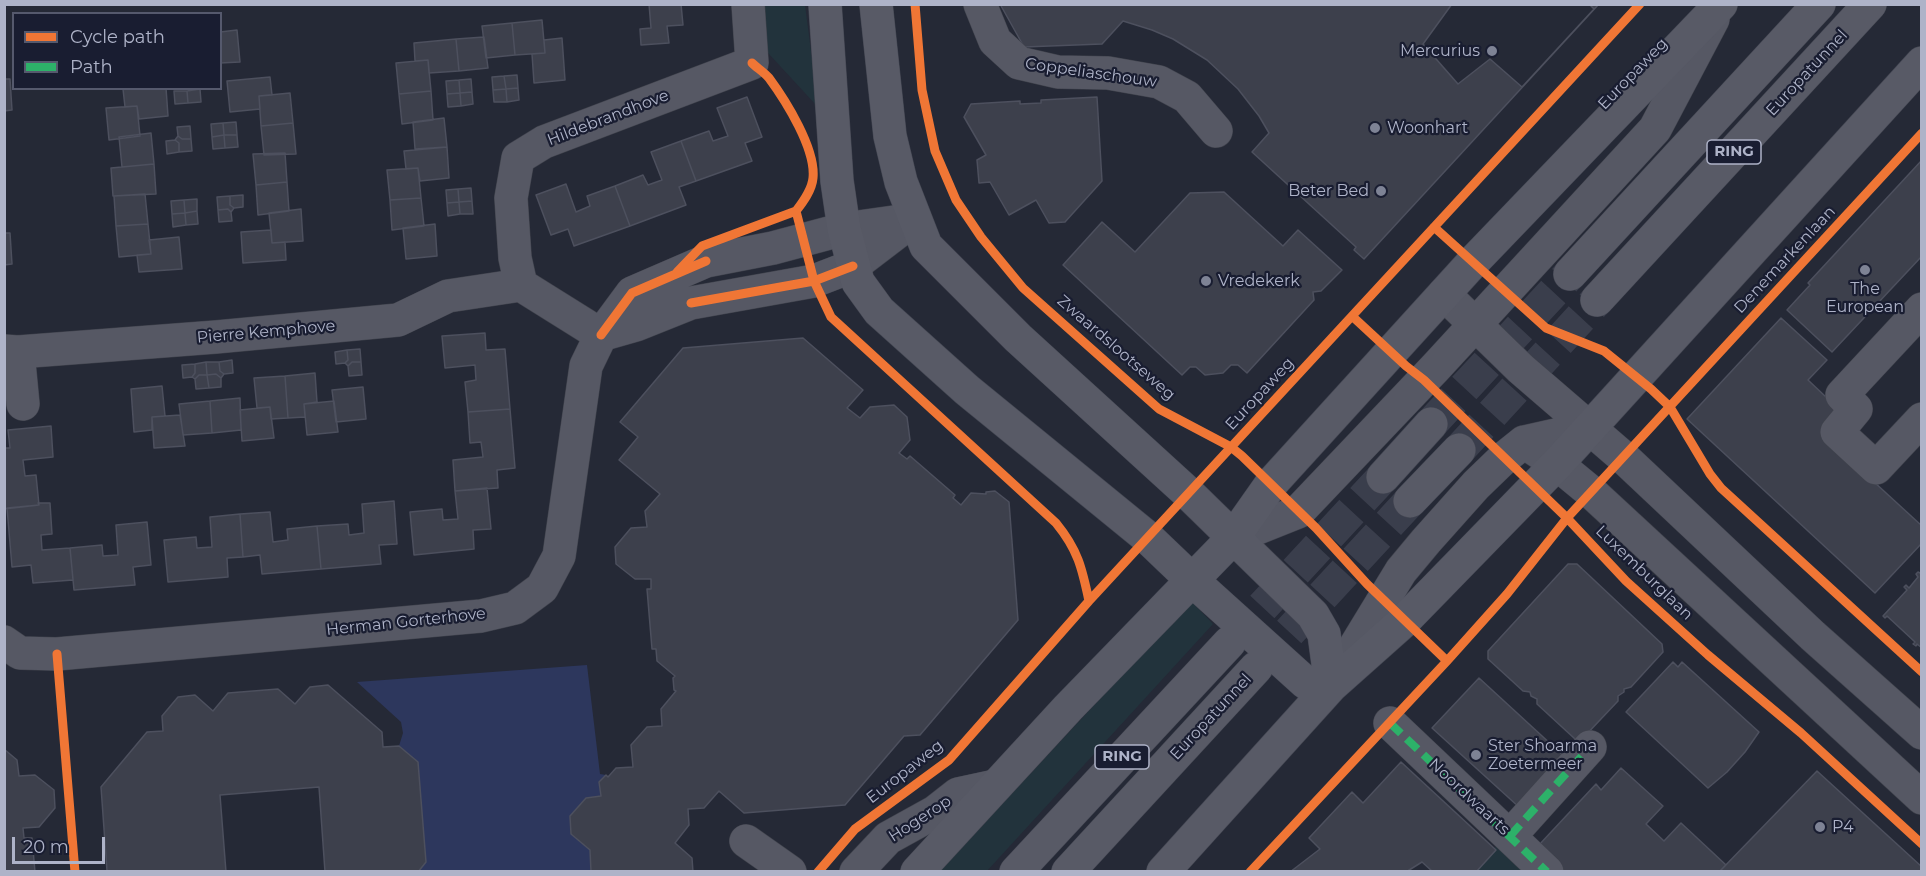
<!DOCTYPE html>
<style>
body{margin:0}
#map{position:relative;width:1926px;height:876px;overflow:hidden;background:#252936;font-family:Montserrat,sans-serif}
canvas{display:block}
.frame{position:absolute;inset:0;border:6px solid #aeb3c8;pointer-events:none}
.legend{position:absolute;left:12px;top:12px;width:210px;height:78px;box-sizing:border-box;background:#191d31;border:2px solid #55596d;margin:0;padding:8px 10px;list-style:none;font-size:18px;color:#aeb3c8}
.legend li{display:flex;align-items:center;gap:12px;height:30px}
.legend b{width:30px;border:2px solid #55596d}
.scale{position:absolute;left:12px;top:837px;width:93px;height:27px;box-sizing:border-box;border:3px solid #aeb3c8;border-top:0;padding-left:8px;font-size:18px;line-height:21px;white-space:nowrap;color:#aeb3c8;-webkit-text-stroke:4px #191d31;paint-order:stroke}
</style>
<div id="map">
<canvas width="1926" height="876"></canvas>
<div class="frame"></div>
<ul class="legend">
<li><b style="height:8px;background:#f07635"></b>Cycle path</li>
<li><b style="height:8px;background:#2db169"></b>Path</li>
</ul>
<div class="scale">20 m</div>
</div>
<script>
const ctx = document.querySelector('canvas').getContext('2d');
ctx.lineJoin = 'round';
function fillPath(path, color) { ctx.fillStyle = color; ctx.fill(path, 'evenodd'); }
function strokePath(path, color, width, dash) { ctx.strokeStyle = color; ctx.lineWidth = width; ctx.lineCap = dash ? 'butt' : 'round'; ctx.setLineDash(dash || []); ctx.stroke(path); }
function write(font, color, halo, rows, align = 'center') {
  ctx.font = font + ' Montserrat,sans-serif'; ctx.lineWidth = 4.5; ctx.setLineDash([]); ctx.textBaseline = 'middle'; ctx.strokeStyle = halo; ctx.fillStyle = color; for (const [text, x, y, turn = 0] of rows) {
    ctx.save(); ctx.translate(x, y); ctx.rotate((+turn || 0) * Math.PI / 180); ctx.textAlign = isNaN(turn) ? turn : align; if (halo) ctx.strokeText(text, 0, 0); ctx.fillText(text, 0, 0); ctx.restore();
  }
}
fillPath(new Path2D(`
 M753,5h52l12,92 -1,8 -59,-64z
 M1191,601l22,23 -226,247 -48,1z
 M1510,836l40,36h-87z`), '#22333c');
fillPath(new Path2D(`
 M587,665l13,109 6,1 -7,7 2,14 -15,2 -16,19 1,17 19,16 1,21h-173v-109l-19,-16 4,-13 -2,-11 -44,-40z`), '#2d375d');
const building = new Path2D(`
 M649,4h32l2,21 -16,1 2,17 -28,2 -1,-16 11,-1z
 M1000,4h599l-235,255 -10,-9 2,-3 -104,-95 17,-19 -10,-17 -21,-27 -31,-29 -34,-21 -21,-9 -29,-9 -21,23 -78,3z
 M1452,4h137l5,5 -72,78 -32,-28 -32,25 -35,-40z
 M542,20l3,33 -30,2 -3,-32z
 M512,23l3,32 -29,3 -4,-32z
 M237,30l3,32 -20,1v-31z
 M484,37l4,31 -29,3 -3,-32z
 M562,38l3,42 -31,3 -2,-29 13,-1 -1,-13z
 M456,39l3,32 -30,2 -1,-13 -13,1 -1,-18z
 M428,60l3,31 -32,3 -3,-31z
 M517,75l1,13 -12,1 -2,-13z
 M504,76l2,13 -13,1 -1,-13z
 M270,77l2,18 -13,1 1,13 -30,3 -3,-31z
 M4,79h6l2,31 -8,1z
 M471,79l1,13 -12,1 -1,-13z
 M459,80l1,13 -13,1 -1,-13z
 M166,88l2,28 -29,3 -2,-13 -12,1 -2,-18z
 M518,88l1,12 -12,2 -1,-13z
 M200,89l1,13 -13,1 -1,-12z
 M506,89l1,13h-13l-1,-12z
 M174,91h13l1,12 -13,1z
 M431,91l2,29 -31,4 -3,-30z
 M472,92l1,12 -12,2 -1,-13z
 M290,93l3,30 -32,3 -2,-30z
 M460,93l1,13 -13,1 -1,-13z
 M747,97l15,40 -17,6 7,18 -56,20 -15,-40 28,-10 4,10 15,-5 -11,-28z
 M1097,97l5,84 -37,41 -16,1 -13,-23 -27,15 -19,-33 -11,1 -2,-23 9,-5 -22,-38 7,-13 49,-3v3l21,-1v-3z
 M137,106l3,30 -31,4 -3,-32z
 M444,118l3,29 -32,2 -2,-27z
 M236,122l1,13h-13l-1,-12z
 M223,123l1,12 -12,2 -1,-13z
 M293,123l3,31 -32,1 -3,-29z
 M190,126l1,13h-9l-4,-3 -1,-9z
 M151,133l3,31 -32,3 -3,-30z
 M224,135h13l1,12 -13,1z
 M224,135l1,13 -12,1 -1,-12z
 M178,136l4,3h9l1,12 -13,1v-9l-4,-3z
 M175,140l4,3v9l-12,2 -1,-13z
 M681,141l15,40 -17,6 7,18 -56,21 -15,-40 28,-11 5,10 14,-5 -11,-28z
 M447,147l2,31 -29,3 -2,-13 -12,1 -2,-18z
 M285,153l2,29 -31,3 -3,-31z
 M1922,160v96l-90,96 -45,-42 23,-25 -2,-2z
 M154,164l2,30 -43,2 -2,-28z
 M418,168l3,30 -31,2 -3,-30z
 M287,182l2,29 -31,4 -2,-30z
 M566,184l10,28 14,-6 -3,-10 28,-10 15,40 -56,20 -6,-17 -17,6 -15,-40z
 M471,188l1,13 -13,1 -1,-13z
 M458,189l1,13 -12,1 -1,-13z
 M1224,192l59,54 15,-16 44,40 -21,21 -8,1 1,8 -67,73 -9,-8h-7l-8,8 -18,2 -9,-8h-6l-8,8 -119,-110 39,-43 33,30 55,-59z
 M145,194l3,30 -32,2 -2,-30z
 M243,195v12l-9,1 -4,-3v-9z
 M230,196v9l4,3 -3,4 -3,-3 -10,1 -1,-13z
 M421,198l3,28 -32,4 -2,-30z
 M197,199v12l-12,2 -1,-13z
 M184,200l1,13 -13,1 -1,-13z
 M472,201l1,13h-13l-1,-12z
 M459,202l1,12 -12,2 -1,-13z
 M228,209l3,3 1,9 -13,1 -1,-12z
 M301,209l2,32 -31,2 -3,-30z
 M197,211l1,13 -12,1 -1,-12z
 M185,213l1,12 -13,2 -1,-13z
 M148,224l3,30 -32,3 -3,-31z
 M435,224l2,32 -31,3 -3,-31z
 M271,230l1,13 13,-1 1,18 -43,3 -2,-31z
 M4,233h6l2,31 -8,1z
 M179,237l3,32 -43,3 -2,-17 14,-1 -2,-14z
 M1781,318l46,42 -19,20 36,34 -20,22 98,90v17l-47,50 -188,-174z
 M485,333l1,17 19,-1 5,60 -42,3 -3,-30 11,-2 -1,-15 -30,3 -3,-32z
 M803,338l60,52 -16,18 13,10 10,-11 24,-2 13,12 3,23 -11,13 8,6 3,-3 45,39 -2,3 8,7 10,-12 15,1v-2l9,-1 14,11 9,118 -98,115 -16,1 -59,69 -101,8 -25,-22 -15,17 -16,1 1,16 -14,18 17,15 1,14h-102l-1,-22 -19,-16 -1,-18 16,-18 15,-2 -2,-14 7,-7 2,2 8,-9 17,-1 -2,-22 16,-18 15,-1 -1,-17 15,-18 -2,-1 -1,-12 2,-2 -18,-15 -1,-12h-4l-5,-60h4v-10h-16l-19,-15 -1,-17 16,-19 16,-1 -2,-16 15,-17 -41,-34 19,-23 -18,-15 63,-74z
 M360,349l1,13h-9l-4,4 -3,-3 3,-3 -1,-10z
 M347,350l1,10 -3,3 -9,1 -1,-12z
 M232,360l1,13 -9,1 -4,-3 -1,-9z
 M206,362l1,13h-8l-4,4 -3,-2 3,-4v-9z
 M206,362h13l1,9 4,3 -3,4 -5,-4 -9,1z
 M352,362h9l1,13 -13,1 -1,-10z
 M195,364v9l-3,4 -9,1 -1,-13z
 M315,373l2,29 -13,2 1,13 -17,1 -3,-42z
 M216,374l5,4v9l-12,1 -2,-13z
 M199,375h8l2,13 -13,1 -1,-10z
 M285,376l3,42 -17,1 -1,-12 -13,1 -3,-30z
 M162,386l3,30 -13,1v13l-18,2 -3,-43z
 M363,387l3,32 -30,3 -4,-32z
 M240,398l1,32 -29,3 -2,-32z
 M210,401l2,32 -29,2 -4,-31z
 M334,401l4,31 -31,3 -3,-31z
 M270,407l4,31 -32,3 -2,-31z
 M510,409l5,59 -18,2 1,18 -43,3 -2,-31 30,-3 -2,-15 -11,1 -2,-31z
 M180,415l5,31 -31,2 -2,-31z
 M51,426l2,31 -30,3 2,16 11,-1 3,30 -35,4v-61h6l-2,-18z
 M487,488l4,41 -18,1 1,19 -60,6 -4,-43 32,-3 1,11 15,-1 -3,-28z
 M394,501l3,43 -18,1 2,19 -60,5 -4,-43 31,-2 1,11 15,-2 -2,-29z
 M38,503h12l2,31 -11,1 1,15 28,-2 3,32 -40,3 -2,-18 -19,2 -5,-59 32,-3z
 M270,512l3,30 15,-2 -1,-11 30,-3 4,43 -59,5 -2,-19 -17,2 -3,-43z
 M240,514l3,43 -16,1 1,19 -60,5 -4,-42 32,-3 1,11 15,-1 -2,-30z
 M147,522l4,43 -18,2 2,18 -61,5 -4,-42 32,-3 1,11 15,-1 -2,-30z
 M1568,564h9l85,80 1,8 -32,35 -7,2v3l-6,4v5l-35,37 -8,1 -38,-35v-5l-6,-3 -1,-4 -7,-1 -35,-32v-8z
 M1918,572l4,2v74l-5,-4 -1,2 -3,-2 2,-2 -28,-26 -2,2 -2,-2 24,-26 -3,-3 2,-2 3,3 9,-11 -2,-3z
 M1673,662l5,5 4,-5 77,70 -14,20 -18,20 -19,16 -82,-76z
 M1479,678l87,80 -46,50 -88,-80z
 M328,685l54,47 1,15 16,-1 19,16 8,100 -8,10h-93l-6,-85 -99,8 6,77 -119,-1 -6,-84 46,-55 16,-1 -1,-15 16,-19 17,-2 18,16 15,-18 50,-4 17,15 15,-17z
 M4,749l13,11 2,16 16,-1 19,15 1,18 -16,19 -16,1 1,10h8l3,34h-31z
 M1401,762l95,88 -20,22h-43l-11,-10 -16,10h-116l30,-23 -11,-11 43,-46 11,11z
 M1621,768l42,38 -17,18 18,17 17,-18 45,42 -7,7h-156l-25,-26 58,-62 5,6z
 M1817,771l105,96v5h-203z`);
fillPath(building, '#3d404c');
strokePath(building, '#4d505e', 1.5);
strokePath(new Path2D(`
 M1431,424l139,-150
 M1459,450l138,-150
 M1229,643l154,-166
 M1256,668l154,-167`), '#3a3e4c', 33, [33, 16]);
const minor = new Path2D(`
 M980,4l15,37 24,22 39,9 50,1 51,9 28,15 29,34
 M1444,294l77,75 102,88 190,179 109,97
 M1922,309l-80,86 14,14 -19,23 39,36 46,-49
 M601,335l-80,-50 -6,-27 -4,-60 7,-40 26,-16 208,-79 -4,-59
 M601,335l35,-10 55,-22 123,-22 39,-15 59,-45
 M4,351l14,1 198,-15 182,-17 50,-24 73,-11
 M18,352l5,52
 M1524,442l33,22 34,28 331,306
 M1233,538l65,-26 138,-145 219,-238 58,-110
 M4,642l16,11 37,1 424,-38 34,-8 27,-20 17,-32 27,-190 15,-31 31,-42 74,-32 67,-13 71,-19 71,-10
 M1337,676l64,-105 25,-30 50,-56 28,-27 20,-16 67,-15
 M1390,723l157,149
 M1510,836l80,-89
 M746,841l44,31
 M856,872l32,-34 47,-26 23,-18 37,-8`);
const major = new Path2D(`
 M825,4l12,177 7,48 14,53 21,29 88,79 180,147 46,44 113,102 25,3
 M876,4l14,132 11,46 25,64 92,92 170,155 125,122 11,19 7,52
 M1570,274l249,-270
 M1597,300l273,-296
 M1383,477l48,-53
 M1410,501l49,-51
 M917,872l151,-164 165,-170 38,-54 202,-222 248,-258
 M1016,872l213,-229
 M1068,872l188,-204
 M1163,872l168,-186 73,-65 153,-157 365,-401`);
strokePath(minor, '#40434d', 34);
strokePath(major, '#434652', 34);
strokePath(minor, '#565864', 33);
strokePath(major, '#585a66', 33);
strokePath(new Path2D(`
 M1390,723l157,149
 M1510,836l80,-89`), '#2db169', 8, [15, 8]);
strokePath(new Path2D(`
 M915,4l7,86 13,61 21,49 25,37 42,51 136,121 72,38 11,9 74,72 51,56 80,77
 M752,63c5,5 12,9 17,15 17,23 47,71 44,100 -1,12 -10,24 -17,33l18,70 17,36 225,206c22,27 26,45 33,78
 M1434,227l112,101 58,23 47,38 19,18 40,67 11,14 201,184
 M677,272l25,-26 94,-35
 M691,303l123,-22 39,-15
 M1352,316l54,50 18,14 143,138 59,63 82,74 93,78 121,111
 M601,335l31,-42 74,-32
 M57,654l18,218
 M818,872l37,-43 94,-69 140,-159 551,-597
 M1250,872l197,-211 60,-67 60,-76 355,-385`), '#f07635', 9);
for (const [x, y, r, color] of [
 [1492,51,6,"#7e8395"],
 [1375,128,6,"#7e8395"],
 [1381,191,6,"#7e8395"],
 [1865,270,6,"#7e8395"],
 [1206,281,6,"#7e8395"],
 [1476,755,6,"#7e8395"],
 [1820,827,6,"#7e8395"]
]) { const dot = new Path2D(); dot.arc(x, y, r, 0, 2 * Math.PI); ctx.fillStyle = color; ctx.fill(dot); strokePath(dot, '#191d31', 2); }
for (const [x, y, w] of [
 [1734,152,54],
 [1122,757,54]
]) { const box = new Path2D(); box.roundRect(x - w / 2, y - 12, w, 24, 4.5); ctx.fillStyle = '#191d31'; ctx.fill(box); strokePath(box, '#aeb3c8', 1.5); }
write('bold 15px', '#aeb3c8', null, [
 ["RING",1734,152],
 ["RING",1122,757]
]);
write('16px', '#aeb3c8', '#191d31', [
 ["Mercurius",1480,51,"right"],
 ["Woonhart",1387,128],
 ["Beter Bed",1369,191,"right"],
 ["Vredekerk",1218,281],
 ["The",1865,289,"center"],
 ["European",1865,307,"center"],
 ["Ster Shoarma",1488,746],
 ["Zoetermeer",1488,764],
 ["P4",1832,827]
], 'left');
write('16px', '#aeb3c8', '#191d31', [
 ["Coppeliaschouw",1091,73,8],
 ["Europatunnel",1807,73,-47],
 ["Europaweg",1633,74,-46],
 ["Hildebrandhove",608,118,-21],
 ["Denemarkenlaan",1785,260,-47],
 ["Pierre Kemphove",266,332,-5],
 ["Zwaardslootseweg",1116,348,41],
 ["Europaweg",1260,394,-47],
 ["Luxemburglaan",1644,573,44],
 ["Herman Gorterhove",406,622,-6],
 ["Europatunnel",1211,717,-47],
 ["Europaweg",905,772,-38],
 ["Noordwaarts",1469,797,43],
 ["Hogerop",920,819,-33]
]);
</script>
